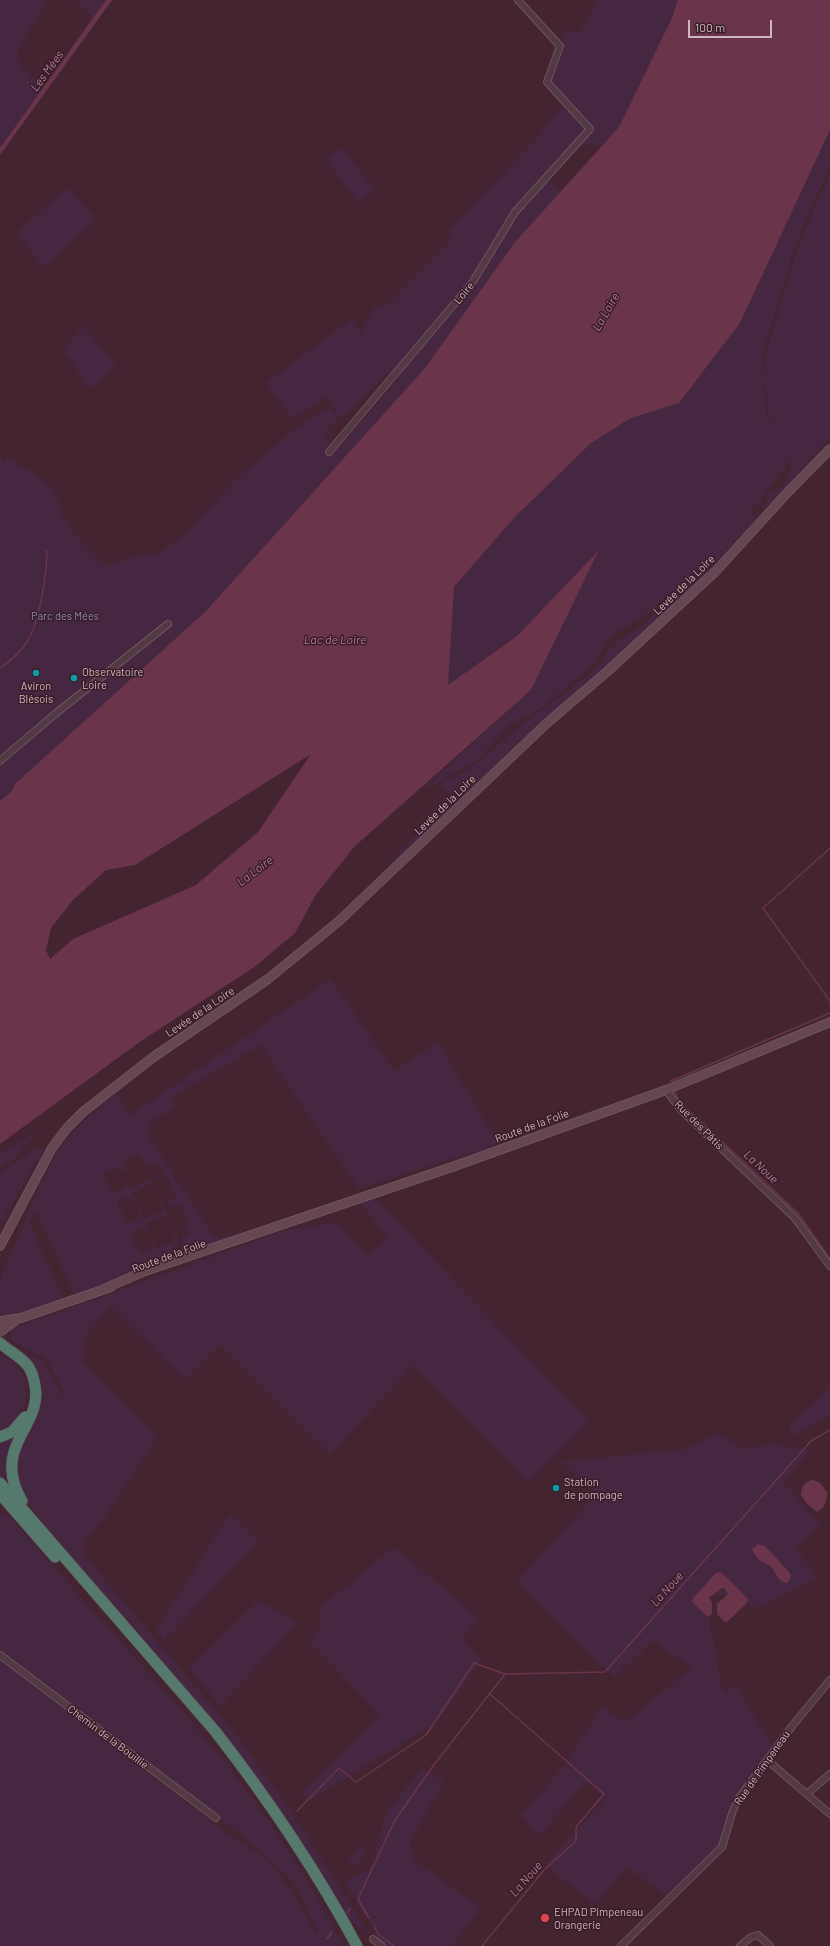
<!DOCTYPE html>
<meta charset="utf-8">
<style>
body{margin:0}
#map{position:relative;width:830px;height:1946px;overflow:hidden;background:#432430;font-family:Barlow,sans-serif}
canvas{display:block}
.scale{position:absolute;left:688px;top:20px;width:84px;height:18px;box-sizing:border-box;border:2px solid #cdb6be;border-top:0;padding-left:5px;font-size:12px;line-height:14px;white-space:nowrap;color:#cdb6be;-webkit-text-stroke:3px #381d28;paint-order:stroke}
</style>
<div id="map">
<canvas width="830" height="1946"></canvas>
<div class="scale">100 m</div>
</div>
<script>
const ctx = document.querySelector('canvas').getContext('2d');
ctx.lineJoin = 'round';
function fillPath(path, color) { ctx.fillStyle = color; ctx.fill(path, 'evenodd'); }
function strokePath(path, color, width, dash) { ctx.strokeStyle = color; ctx.lineWidth = width; ctx.lineCap = dash ? 'butt' : 'round'; ctx.setLineDash(dash || []); ctx.stroke(path); }
function write(font, color, halo, rows, align = 'center') {
  ctx.font = font + ' Barlow,sans-serif'; ctx.lineWidth = 3; ctx.setLineDash([]); ctx.textBaseline = 'middle'; ctx.strokeStyle = halo; ctx.fillStyle = color; for (const [text, x, y, turn = 0] of rows) {
    ctx.save(); ctx.translate(x, y); ctx.rotate((+turn || 0) * Math.PI / 180); ctx.textAlign = isNaN(turn) ? turn : align; if (halo) ctx.strokeText(text, 0, 0); ctx.fillText(text, 0, 0); ctx.restore();
  }
}
fillPath(new Path2D(`
 M0,0h47l-29,50c-4,16 16,27 27,36l-45,62z
 M76,0h30l-13,18z
 M597,0h81l-7,20 -52,107 -16,19 -31,-2 -27,30 15,20 -44,47 -91,127 -219,243 -191,173 -3,7 -12,10v-346l4,7 4,-4c15,10 34,18 45,33 6,8 6,17 10,26 10,18 28,34 43,49l26,-9 25,-3 27,-19 52,-56 59,-50 34,-22 10,9 -12,-19 -35,22 -26,-36 86,-64 9,15 5,-12 8,-14 12,-2 66,-67 -5,-7 90,-94 27,-34 -18,-19 21,-56 13,4zM387,374l11,7 -62,69 -5,-4 -6,-14 15,-15 7,-3z
 M830,130v38l-17,34 -19,47 -31,105 -1,11 5,55 3,1 -7,-47 3,-21 27,-91 20,-51 17,-37v263l-64,72 -4,-1 6,-7 -4,-4c4,-4 8,-4 12,-6 9,-5 19,-22 14,-31l-32,43 -10,9 5,4 3,-1 1,3 -76,83 -167,146 -124,121 -1,-4 30,-33 21,-17 -1,-5 -8,5 -1,-1 19,-19 -8,-10 29,-15 53,-45 71,-53 12,-17 11,-12 30,-20 15,-16 5,-11 -16,16 -43,28 -13,23 -52,45 -35,19 -32,35 -42,24 -11,1 13,-9 95,-87 67,-139 -81,85 -70,50 7,-99 61,-70 75,-73 39,-25 50,-16 61,-80z
 M341,147l34,43 -17,12 -32,-42z
 M67,188l28,29 -4,7 -45,41 -6,-1 -23,-32z
 M84,326l32,41 -26,22 -27,-39z
 M331,979l63,92 44,-29 60,102 -139,45 -98,-144 -90,52 4,11 -26,15 -1,12 67,104 15,-4 2,4 -46,15c-7,-4 -4,-11 -3,-17l5,-3 -2,-5 -6,2 -1,-1 11,-5 -10,-21 -10,4 -3,-6 10,-5 -10,-21 -9,4 -2,-3 8,-4 -7,-11 -7,3 -5,-2 -5,-10 -18,7 4,12 -4,1 -4,-7 -15,7 10,20 12,-5v-9l6,10 19,-9 -5,-10 3,1 9,23 -6,-10 -19,9 5,10 -2,1 -2,-5 -5,-2 -11,5 10,22 12,-6v-9l5,10 19,-8 -4,-11 3,1 9,23 -1,1 -5,-10 -19,8 4,11 -8,-7 -12,6 10,21 12,-6v-9l5,10 19,-8 -4,-11h2l4,7 -1,8 -4,1 -4,8 1,6 -70,26 -26,8 -37,-82 -4,1 -4,9 32,72 4,3c-17,8 -47,24 -65,17v-34l44,-104 13,-24 18,-24 42,-35 13,22z
 M36,1132l-14,17 -5,8 -17,12v-15z
 M38,1147l6,2 -44,75v-51z
 M375,1198l214,224 -61,60 -114,-117 -84,89 -110,-109 -35,35 -75,-74 -27,34v22l74,76 -53,80 -21,24v12l150,177 59,81 77,122 -20,-13 -43,-70 -199,-251 -76,-92 -11,-16 -5,-30 23,-63 -15,-43 -19,-17 -1,-5 10,11 29,16 16,27 2,8 3,-4 -12,-25 -7,-9 -32,-17 -2,-11 273,-99 53,-9 32,34 20,-18 -27,-35z
 M0,1356c38,10 33,62 0,76z
 M830,1388v27l-38,21 -3,-9z
 M19,1432l-11,29 -3,18 -2,2 -3,-4v-36z
 M717,1433l27,16 26,-5 41,7 -28,31 37,41 -24,25 21,29 -59,31 -54,-19 17,97 5,6 10,-7 36,61 -43,61 -9,37 -53,51 -41,-28 -30,38 -51,-40 60,-66 -20,-18 -45,55 -19,-21 42,-48 40,-60 22,15 67,-55 -39,-26 -39,36 -97,-95 79,-88 -35,-32 124,-13z
 M0,1512l12,7c30,34 60,69 90,102 91,100 182,202 240,325h-342v-287l62,47 37,30 106,80 20,17 42,25 32,45 17,30 2,-4 -24,-46 -35,-34 -259,-199z
 M230,1514l28,27 -94,100 -8,-11z
 M394,1547l85,71 -17,21 20,21 -45,62 -128,79 -8,-7 79,-79 -72,-75 13,-12v-21z
 M259,1600l38,24 -77,82 -31,-38z
 M422,1769l22,12 -34,61 5,19 66,47 -29,38h-77l4,-8 -35,-56 26,-14 17,-56z
 M360,1846l7,6 -12,14 -7,-6z`), '#452742');
fillPath(new Path2D(`
 M106,0h6l-112,155v-7z
 M678,0h152v130l-90,193 -61,80 -50,16 -39,25 -75,73 -61,70 -6,98 69,-49 82,-86 -68,140 -177,157 -39,49 -20,37 -42,35 -112,73 -141,103v-343l12,-10 3,-7 191,-173 219,-243 91,-127 103,-114 52,-107zM311,754l-53,78 -62,53 -123,54 -23,20 -4,-9 5,-22 22,-28 33,-30 29,-5z
 M814,1480l6,3 7,9c0,9 -1,15 -10,20l-10,-8 -6,-9c0,-8 5,-15 13,-15z
 M758,1544l7,2 25,27 1,4 -4,6c-9,0 -10,-10 -16,-16 -9,-7 -13,-4 -19,-18z
 M721,1572l27,27 -1,4 -19,18 -3,1 -8,-8v-10l11,-10 -4,-6h-2l-13,10 3,4v12l-4,3 -16,-15 1,-4 23,-25z`), '#6a354a');
strokePath(new Path2D(`
 M0,668c10,-7 21,-16 27,-26 12,-18 20,-68 20,-91
 M830,848l-67,60 67,93
 M671,1081l159,-68
 M675,1092l5,10 118,111 32,46
 M297,1811l42,-43 17,14 70,-47 48,-72 31,11
 M347,1913l3,-4
 M369,1918l-11,-19 37,-79 38,-54 72,-92 100,-2 206,-231 19,-11
 M374,1926l5,9 15,11
 M327,1939l5,-7
 M482,1946l62,-76 32,-29v-14l28,-33 -114,-100`), '#6a354a', 1.5);
const street = new Path2D(`
 M329,452l143,-169 43,-71 75,-83 -43,-47 13,-36 -42,-46
 M0,761l55,-47 113,-90
 M666,1090l15,20 113,107 36,49
 M0,1655l216,163
 M767,1760l63,54
 M808,1793l22,-19
 M373,1939l9,7
 M621,1946l101,-99 11,-37 6,-12 54,-73 37,-45
 M740,1946l11,-9 7,-2 12,11`);
const secondary = new Path2D(`
 M0,1246l52,-98 15,-20 16,-16 69,-54 116,-79 71,-58 207,-197 63,-54 107,-99 71,-78 43,-44
 M106,1288l39,-17 310,-105 211,-76 164,-68
 M0,1321l21,-3 90,-31
 M0,1332l15,-11`);
const highway = new Path2D(`
 M0,1343c9,8 20,13 28,23 4,6 6,13 7,20 5,26 -14,42 -21,66 -5,17 -1,34 8,49
 M0,1437l12,-5 13,-15
 M0,1483l215,248c53,68 101,139 142,215
 M0,1494l55,63`);
strokePath(street, '#6d545e', 8);
strokePath(secondary, '#6d545e', 10);
strokePath(highway, '#5a404b', 12);
strokePath(street, '#533943', 6);
strokePath(secondary, '#664651', 8);
strokePath(highway, '#55796c', 11);
for (const [x, y, r, color] of [
 [36,673,4,"#0f9aa8"],
 [74,678,4,"#0f9aa8"],
 [556,1488,4,"#0f9aa8"],
 [545,1918,5,"#e0444e"]
]) { const dot = new Path2D(); dot.arc(x, y, r, 0, 2 * Math.PI); ctx.fillStyle = color; ctx.fill(dot); strokePath(dot, '#381d28', 1.5); }
write('11px', '#cdb6be', '#381d28', [
 ["Loire",464,293,-51],
 ["Levée de la Loire",684,585,-44],
 ["Levée de la Loire",445,805,-44],
 ["Levée de la Loire",200,1012,-34],
 ["Rue des Pâtis",699,1125,45],
 ["Route de la Folie",532,1126,-20],
 ["Route de la Folie",169,1256,-20],
 ["Chemin de la Bouillie",108,1737,37],
 ["Rue de Pimpeneau",762,1768,-55]
]);
write('11px', '#9389b2', '#381d28', [
 ["Parc des Mées",65,616]
]);
write('11px', '#cdb6be', '#381d28', [
 ["Observatoire",82,672],
 ["Loire",82,685],
 ["Aviron",36,686,"center"],
 ["Blésois",36,699,"center"],
 ["Station",564,1482],
 ["de pompage",564,1495],
 ["EHPAD Pimpeneau",554,1912],
 ["Orangerie",554,1925]
], 'left');
write('italic 12px', '#b67b93', '#381d28', [
 ["Les Mées",47,71,-54],
 ["La Loire",606,312,-60],
 ["Lac de Loire",335,640],
 ["La Loire",255,871,-37],
 ["La Noue",761,1167,43],
 ["La Noue",667,1589,-48],
 ["La Noue",526,1879,-49]
]);
</script>
